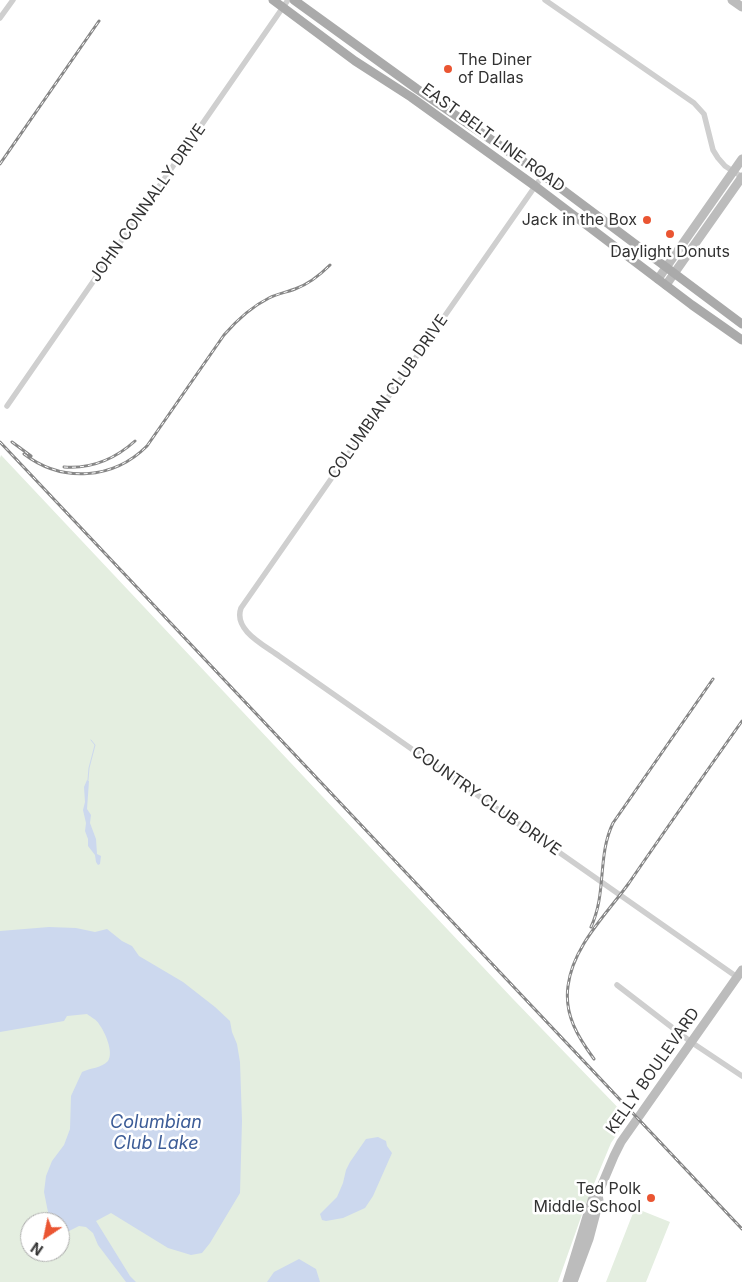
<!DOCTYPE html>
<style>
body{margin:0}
#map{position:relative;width:742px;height:1282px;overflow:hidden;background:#fff;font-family:Inter,sans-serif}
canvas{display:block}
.north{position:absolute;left:20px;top:1212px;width:50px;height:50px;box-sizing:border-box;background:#fff;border:1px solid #adadad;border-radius:50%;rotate:214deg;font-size:14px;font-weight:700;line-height:20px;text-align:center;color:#323232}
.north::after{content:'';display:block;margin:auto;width:18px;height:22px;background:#ea5532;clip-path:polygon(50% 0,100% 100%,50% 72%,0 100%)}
</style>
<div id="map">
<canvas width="742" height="1282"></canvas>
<div class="north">N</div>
</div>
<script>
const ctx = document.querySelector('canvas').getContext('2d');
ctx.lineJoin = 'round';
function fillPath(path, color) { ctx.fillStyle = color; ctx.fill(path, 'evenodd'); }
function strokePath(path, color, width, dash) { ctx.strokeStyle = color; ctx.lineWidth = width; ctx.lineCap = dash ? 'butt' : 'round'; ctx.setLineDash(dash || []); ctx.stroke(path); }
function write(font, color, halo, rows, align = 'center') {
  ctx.font = font + ' Inter,sans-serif'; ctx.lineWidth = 5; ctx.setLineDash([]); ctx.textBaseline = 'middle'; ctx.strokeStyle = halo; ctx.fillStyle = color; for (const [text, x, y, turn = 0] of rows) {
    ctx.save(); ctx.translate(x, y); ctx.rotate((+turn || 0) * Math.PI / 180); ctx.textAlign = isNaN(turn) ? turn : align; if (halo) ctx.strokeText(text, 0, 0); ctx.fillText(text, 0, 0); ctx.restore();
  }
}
fillPath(new Path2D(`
 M1,455l512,544 115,119 -17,25 -25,60 -28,79h-558v-824zM30,1222h30v30h-30z
 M635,1208l35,14 -24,60h-40z`), '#e4eee0');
fillPath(new Path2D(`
 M87,780l2,1 -2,28 4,6 -1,8 6,16 1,15 4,2 -1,8 -2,1 -2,-3 -1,-7 -7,-9v-7l-3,-8 1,-8 -3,-13 2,-8 -1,-15z
 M49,927l27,1 19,4 12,-3 15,12 10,5 7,10 44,26 32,25 15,14 2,11 5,12 3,18 2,59 -2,72 -30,50 -8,10 -11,2 -23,-7 -57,-35 -15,8 34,55 6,6h-10l-28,-37 -5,-12 -7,-6 -7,-1 -16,8 -3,-1v-11h-10l-6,-30 2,-16 6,-15 12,-16 6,-16 1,-33 11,-24c8,-4 20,-4 26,-11 6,-9 -3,-29 -9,-37 -2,-4 -8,-7 -12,-10l-20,2 -3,5 -64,11v-101z
 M378,1137l8,4 1,5 5,7 -19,43 -8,12 -22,10 -17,3 -4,-1 -2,-6 17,-17 6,-14 3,-13 4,-8 16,-23z
 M299,1259l17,10 4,13h-53l7,-10z`), '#ccd8ee');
strokePath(new Path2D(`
 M88,780l1,-12 6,-23 -4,-5`), '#ccd8ee', 1);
strokePath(new Path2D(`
 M545,0l149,103 10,11 9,36 5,8 7,8 17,11
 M0,18l13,-18
 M543,175l-302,433c-8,22 23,37 38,48l458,321
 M7,406l281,-406
 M617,985l74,57 51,34`), '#cfcfcf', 5.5);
strokePath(new Path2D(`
 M732,0l10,7
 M658,279l84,-120
 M666,285l76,-108
 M567,1282l25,-82 6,-6
 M573,1282l16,-43 10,-38 -1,-7 16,-38 7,-14 121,-172`), '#bcbcbc', 9);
strokePath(new Path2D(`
 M273,0l82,61 56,36 124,89 157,119 50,35
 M294,0l123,89 126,86 199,149`), '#aaa', 9);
const rail = new Path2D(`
 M0,164l99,-143
 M0,442l742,787
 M12,442l19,14
 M24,454c38,29 89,26 123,-8l77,-111c13,-15 27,-28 45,-37 8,-4 18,-6 26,-9 14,-5 25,-14 35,-24
 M64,467c27,2 51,-8 71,-26
 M591,927c16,-34 6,-71 22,-104l100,-144
 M594,1059c-16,-22 -30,-44 -26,-73 5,-40 38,-71 61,-103 37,-54 75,-108 113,-162`);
strokePath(rail, '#878787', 3);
strokePath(rail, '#fff', 1, [4]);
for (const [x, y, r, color] of [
 [448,69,5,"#ea5532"],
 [647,220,5,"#ea5532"],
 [670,234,5,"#ea5532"],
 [651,1198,5,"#ea5532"]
]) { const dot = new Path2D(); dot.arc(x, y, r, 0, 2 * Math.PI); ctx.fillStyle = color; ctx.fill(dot); strokePath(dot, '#fff', 2); }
write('16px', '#323232', '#fff', [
 ["The Diner",458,60,"left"],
 ["of Dallas",458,78,"left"],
 ["Jack in the Box",637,220],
 ["Daylight Donuts",670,252,"center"],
 ["Ted Polk",641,1189],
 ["Middle School",641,1207]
], 'right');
write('16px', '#323232', '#fff', [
 ["EAST BELT LINE ROAD",493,138,36],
 ["JOHN CONNALLY DRIVE",148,203,-55],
 ["COLUMBIAN CLUB DRIVE",388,397,-55],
 ["COUNTRY CLUB DRIVE",486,801,35],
 ["KELLY BOULEVARD",653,1071,-55]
]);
write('italic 18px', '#3c5c97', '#fff', [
 ["Columbian",156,1123],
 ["Club Lake",156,1144]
]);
</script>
